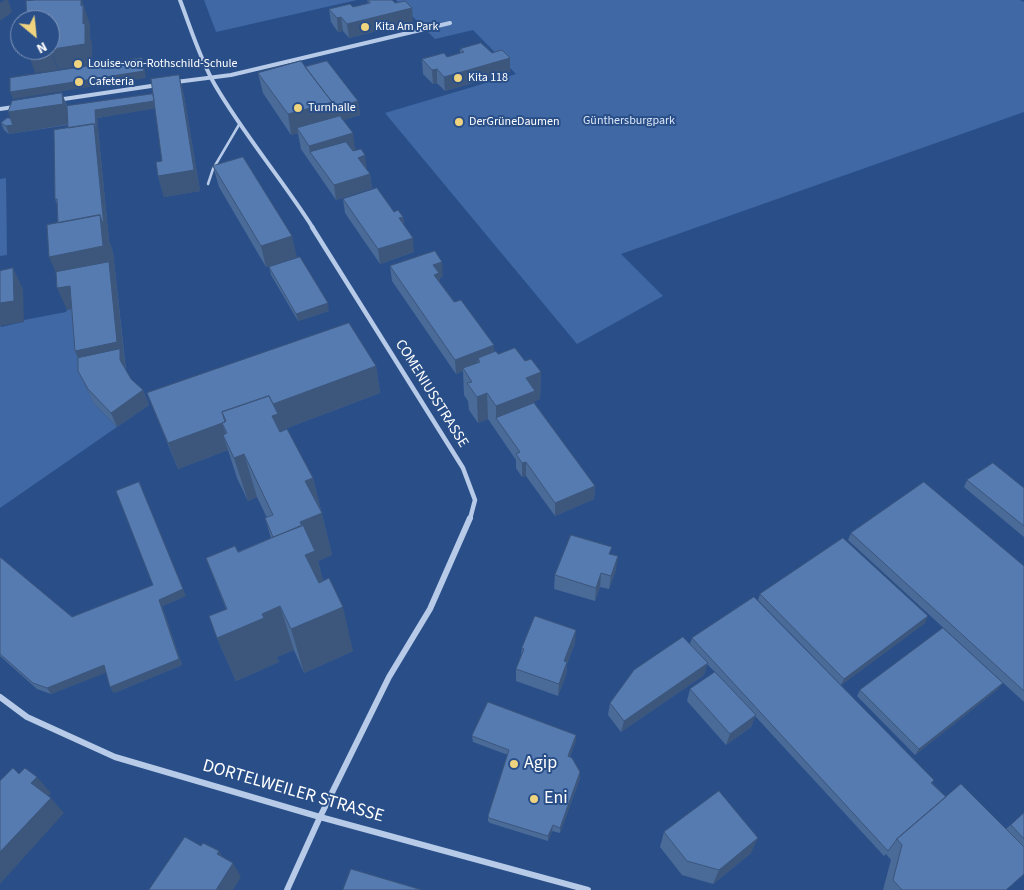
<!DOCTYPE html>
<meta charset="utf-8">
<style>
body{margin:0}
#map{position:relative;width:1024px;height:890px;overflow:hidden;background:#2a4f88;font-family:"Source Sans 3",sans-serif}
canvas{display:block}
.north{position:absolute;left:10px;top:10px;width:50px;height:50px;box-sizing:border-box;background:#2a4f88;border:1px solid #7f95b8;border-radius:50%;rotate:152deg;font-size:14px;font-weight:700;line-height:20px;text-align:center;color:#fff}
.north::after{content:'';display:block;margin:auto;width:18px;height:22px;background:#efd37e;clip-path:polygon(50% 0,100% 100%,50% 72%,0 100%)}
</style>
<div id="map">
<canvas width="1024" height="890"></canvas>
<div class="north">N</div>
</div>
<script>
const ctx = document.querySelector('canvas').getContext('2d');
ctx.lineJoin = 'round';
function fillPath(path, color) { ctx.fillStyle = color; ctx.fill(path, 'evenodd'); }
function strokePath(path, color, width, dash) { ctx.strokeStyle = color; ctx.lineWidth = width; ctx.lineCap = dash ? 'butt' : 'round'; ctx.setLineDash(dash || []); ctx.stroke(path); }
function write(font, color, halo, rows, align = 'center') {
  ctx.font = font + ' "Source Sans 3",sans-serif'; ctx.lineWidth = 4; ctx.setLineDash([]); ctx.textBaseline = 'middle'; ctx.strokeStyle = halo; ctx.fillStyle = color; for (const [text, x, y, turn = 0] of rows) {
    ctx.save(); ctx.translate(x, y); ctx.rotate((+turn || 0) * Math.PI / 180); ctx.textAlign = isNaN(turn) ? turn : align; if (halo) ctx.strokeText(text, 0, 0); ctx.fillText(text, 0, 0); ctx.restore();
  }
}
fillPath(new Path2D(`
 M204,0h153l-141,32z
 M396,0h624l4,2v110l-403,142 42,42 -86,48 -192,-231 131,-39 -43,-44 -38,9z
 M6,178l1,77 -7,1v-77z
 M79,307l6,78 9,19 23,23 -117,81v-184l1,3 22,-5 1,-2 42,-8 1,-2z`), '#3f68a4');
strokePath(new Path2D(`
 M208,184l5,-15 27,-46`), '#b7cbe8', 2.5);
strokePath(new Path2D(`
 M180,0c11,29 20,59 35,85 29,50 67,94 98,143
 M176,82l55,-7 219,-52
 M57,100l101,-15
 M0,109l14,-2`), '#b7cbe8', 4);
strokePath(new Path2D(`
 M312,227l151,241 12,32 -5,19`), '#b7cbe8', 4.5);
strokePath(new Path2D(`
 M0,697l27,20 88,40 205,60 268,73
 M287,890l33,-73 69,-140 41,-68 40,-91`), '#b7cbe8', 6);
fillPath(new Path2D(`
 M367,0l46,22 -64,16 -6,-7 -5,1 -7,-10 -2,-13 24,-2 15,-4z
 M460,49l50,23 -65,19 -8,-8 -4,1 -10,-10 -1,-15 25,-2 13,-4z
 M305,67l53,34 2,14 -17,5 12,31 15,23 2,14 -36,12 -35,-51 -3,-16 -7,2 -28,-42 -5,-20z
 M179,75l5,21 16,95 -36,6 -6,-21 4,-15 -7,-53 -58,10 12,123 4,11 13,118 5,9 12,11 6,15 -32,22 -23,-23 -16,-33v-13l-3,-7 -4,-42 -4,1 -9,-87 -1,-19 -2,-5 13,-71v-3l-59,9 -5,-4 -3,-7 9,-5 52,-25 5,13 86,-12z
 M213,166l84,91 -31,10 -47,-80z
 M343,199l51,13 9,5 1,8 10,27 -34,12 -35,-51z
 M390,266l53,10 -3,2v5l54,69 4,2 27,7 16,11 -1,27 -5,2v3l60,82 -1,13 -39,17 -29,-40 -4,1 -6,-9v-8l-28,-41 -10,4 -9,-13 -1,-9 -4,-6 -1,-24 -7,3 -64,-93z
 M269,267l60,44 -31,10 -27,-46z
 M376,366l4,27 -98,37 31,48 19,77 -14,6 5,20 30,70 -49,22 -10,-23 -17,7 2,5 -43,19 -19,-43 9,-29 -20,-51 32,-6 33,-14 -6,-20h2l-10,-21 -9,4 -11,-23 -9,-28 -50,19 -31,-76z
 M967,480l57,8v49l-60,-50z
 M851,533l173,33v136l-176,-162z
 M611,554l5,16 -7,19 -9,-2 -5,14 -41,-12 1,-14z
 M0,557l72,60 114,-21 -24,10 20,59 -68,28 -4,-6 -4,-15 -55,22 -14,-5 -37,-33z
 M760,594l165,29 -84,62 -83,-85z
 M692,638l242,142 -2,3 14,14 60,32 18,-16v61l-18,16h-123l8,-30 -5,-6 -2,2 -129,-140 -4,11 -25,18 -39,-44 3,-12 34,-8 -17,-17 -3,11 -83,57 -13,-17 2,-12 80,-59z
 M575,643l-8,21 -1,11 -8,21 -42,-15v-12l5,-13 1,-8z
 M998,689l-83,66 -58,-59 3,-6z
 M576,735v5l-6,17 10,15v6l-20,55 -8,-2 -4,10 -58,-18 -2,-2v-5l20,-61 -35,-13 -1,-6z
 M664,832l87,21 -38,31 -31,-9 -22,-28z`), '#4a6a98');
fillPath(new Path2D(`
 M5,0h3l4,12 -12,9v-18z
 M81,0h1l8,25v12l2,6v22l-32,4 -1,2 -8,-20 32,-27z
 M412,8l1,14 -64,16 -2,-14z
 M341,17l2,14 -5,1 -1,-14z
 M50,49l8,21 -23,3 -7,-21 22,-2z
 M142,58l2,7 2,13 -133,21 -3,-7z
 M510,58v14l-65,19 -1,-14z
 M437,69v14l-4,1 -1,-14z
 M179,75l5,21 16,95 -36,6 -6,-21 36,-6z
 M62,93l7,21 1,10 -61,10 -3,-8 7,-1 -5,-13z
 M156,101l2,7 -61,10 12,123 4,11 13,122 -42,-2 -9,-21 4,-44 -12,3 -10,-22 5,-1 -13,-30 54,-11 -32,-104 24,-32z
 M358,101l2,14 -60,18 -3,-5 1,5 -7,2 -3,-21 44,-12z
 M353,133l3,21 -46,-2 -1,-6z
 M365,155l2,15 -9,-12z
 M370,174l2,14 -36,12 -2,-15z
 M403,217l2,15 -6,-14z
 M292,236l5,21 -31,10 -5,-21z
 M413,238l1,14 -34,12 -2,-15z
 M442,262l1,14 -3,2v10l-5,1 -2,-24z
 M13,268l10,21 1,33 -24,4v-23z
 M328,303l1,8 -31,10 -2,-7z
 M494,345v15l-14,2 -2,-4v8l-15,2v3l-7,3 -1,-14z
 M376,366l4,27 -98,37 7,28 -63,-37z
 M541,372l-1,27 -5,2v16l-39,1v-12l30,-28z
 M143,390l6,15 -32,22 -6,-14z
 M487,393l1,26 -10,4 -1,-26z
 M222,423l9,26 -8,-14 5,15 -50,19 -10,-26z
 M244,454l13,43 -9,4 -14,-43z
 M526,462v14l-4,1v-14z
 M313,478l19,77 -14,6 9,35 -39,-13 12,-61 5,-41z
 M139,482l47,114 -24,10 20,59 -68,28 -4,-6 49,-87z
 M595,486l-1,13 -39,17v-13z
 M618,556l-2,14 -7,19 2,-13z
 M601,573l-1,14 -5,14 1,-13z
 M280,606l14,44 -17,7 2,5 -43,19 -19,-43 45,-24z
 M343,607l10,44 -49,22 -13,-44z
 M928,616l-3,7 -84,62 3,-6z
 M576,630l-1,13 -8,21 -1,11 -8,21 1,-12 5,-23z
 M708,663l-4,12 -83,57 3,-11z
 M104,665l4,7 -57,22 -4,-6z
 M1003,683l-5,6 -83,66 4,-6z
 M756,715l-5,12 -25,18 4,-11z
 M576,735v5l-8,22v-6z
 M580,772v6l-20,55v-5z
 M37,777l14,16 -6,6 -14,-16z
 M51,798l13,15 -64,71v-32z
 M553,825l-1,6 -4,10v-5z
 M758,838l-7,15 -38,31 6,-14z
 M219,851l9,15 -11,-12z
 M233,863l8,14 -8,13h-17z`), '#3c567c');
const building = new Path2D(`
 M36,0h45v6l2,-1v19l2,-1v21l-32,5 -2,2 -1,-2v-29h-23l-1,-19z
 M368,0h24l3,3 10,-2 7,7 -65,16 -6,-7 -4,1 -8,-9 21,-5 3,3 17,-4z
 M481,43l11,10 10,-3 8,8 -66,19 -7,-8 -5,1 -10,-11 22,-6 3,4 17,-5 -4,-3z
 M28,50h17l-17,2z
 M142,58l2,13 -134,21v-14z
 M301,61l31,41 -44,12 -30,-41z
 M327,61l31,40 -25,7 -1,-6 -27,-35z
 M179,75l15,95 -36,6 -2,-14 6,-1 -11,-82z
 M62,93l1,11 -55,8 4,-11z
 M153,94l1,7 -59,9 1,20 -2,-6 -26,4 -1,-22z
 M340,116l13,17 -44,13 -12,-18z
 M7,118h3l3,7 -7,1 -5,-3z
 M94,124l10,103 -4,-12 -42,8 -1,-24h-2l-1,-69z
 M346,142l7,9 8,-2 4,6 -7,3 12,16 -36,11 -24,-33z
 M243,157l49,79 -31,10 -48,-80z
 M377,188l17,24 4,-2 5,7 -4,1 14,20 -35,11 -35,-50z
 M100,215l3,31 -54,11 -2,-32z
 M435,251l7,11 -9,3 6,8 -5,2 20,27 7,-2 33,45 -39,15 -65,-94z
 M300,257l28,46 -32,11 -27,-47z
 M109,262l8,80 -42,9 -5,-65 -13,2 -1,-16z
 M13,268l1,33 -14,2v-32z
 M349,323l27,43 -103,38 -4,-8 -47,16 3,10 -57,21 -21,-50z
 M515,348l10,13 6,-2 10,13 -15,6 9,13 -39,15 -9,-13 -10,4 -10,-14 5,-1 -9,-14 17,-6 -2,-4 18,-7 2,3z
 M120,349v11l11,19 12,11 -32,23 -23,-24 -10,-18v-13z
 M269,396l9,18 -6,2 8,16 7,-3 26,49 -8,3 17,32 -22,9 2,4 -29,11 -8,-19 8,-3 -29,-61 -10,4 -11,-23 4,-2 -5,-10 4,-2 -4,-9z
 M534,403l61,83 -40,17 -29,-41 -4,1 -6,-9 4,-2 -24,-34z
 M993,463l31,25v38l-57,-46z
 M139,482l44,107 -24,11 20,59 -69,28 -6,-22 -57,23 -14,-5 -33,-29v-97l72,60 81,-32 -37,-94z
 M924,482l100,84v125l-173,-158z
 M303,525l12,26 -10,4 14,28 10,-5 14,29 -52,22 -11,-23 -18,8 2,4 -47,20 -8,-22 18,-7 -21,-51 29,-12 3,6z
 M571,535l41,12 -3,7 9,2 -7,20 -10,-3 -5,15 -41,-13z
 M843,538l85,78 -84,63 -84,-85z
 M754,597l180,183 -3,3 15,14 -49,42 -9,12 -196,-213z
 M535,616l41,14 -12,31 3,1 -8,22 -43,-15 8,-20 -2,-1z
 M943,628l60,55 -84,66 -59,-59z
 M683,637l25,26 -84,58 -14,-18 24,-33z
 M715,672l41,43 -26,19 -40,-45z
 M488,702l88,33 -8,21 4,2 8,14 -20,56 -7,-3 -5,11 -59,-18 -1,-2 21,-66 -37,-14z
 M13,768l6,6 6,-6 12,9 -6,6 20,15 -51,54v-71z
 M961,784l63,63v27l-18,16h-104l-9,-10 9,-35 -5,-6z
 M719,791l39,47 -39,32 -32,-9 -23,-29z
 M1024,813v26l-13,-14z
 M185,837l16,9 2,-3 16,8 -2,3 16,9 -17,27h-67z
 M351,869l71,21h-79z`);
fillPath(building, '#567bb1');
strokePath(building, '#3c567c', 1);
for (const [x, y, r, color] of [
 [365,27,5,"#efd37e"],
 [78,64,5,"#efd37e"],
 [458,78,5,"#efd37e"],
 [79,82,5,"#efd37e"],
 [298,108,5,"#efd37e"],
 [459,122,5,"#efd37e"],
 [514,764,5,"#efd37e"],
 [534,799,5,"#efd37e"]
]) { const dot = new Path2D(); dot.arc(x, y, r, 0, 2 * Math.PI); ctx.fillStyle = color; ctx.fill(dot); strokePath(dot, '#2a4f88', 2); }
write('12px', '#fff', '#2a4f88', [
 ["Kita Am Park",375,27],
 ["Louise-von-Rothschild-Schule",88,64],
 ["Kita 118",468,78],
 ["Cafeteria",89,82],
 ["Turnhalle",308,108],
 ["DerGrüneDaumen",469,122]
], 'left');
write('12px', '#dae6f7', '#2a4f88', [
 ["Günthersburgpark",629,121]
]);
write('15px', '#fff', '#2a4f88', [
 ["COMENIUSSTRASSE",431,394,58]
]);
write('18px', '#fff', '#2a4f88', [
 ["Agip",524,764],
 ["Eni",544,799]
], 'left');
write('18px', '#fff', '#2a4f88', [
 ["DORTELWEILER STRASSE",293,792,16]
]);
</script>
